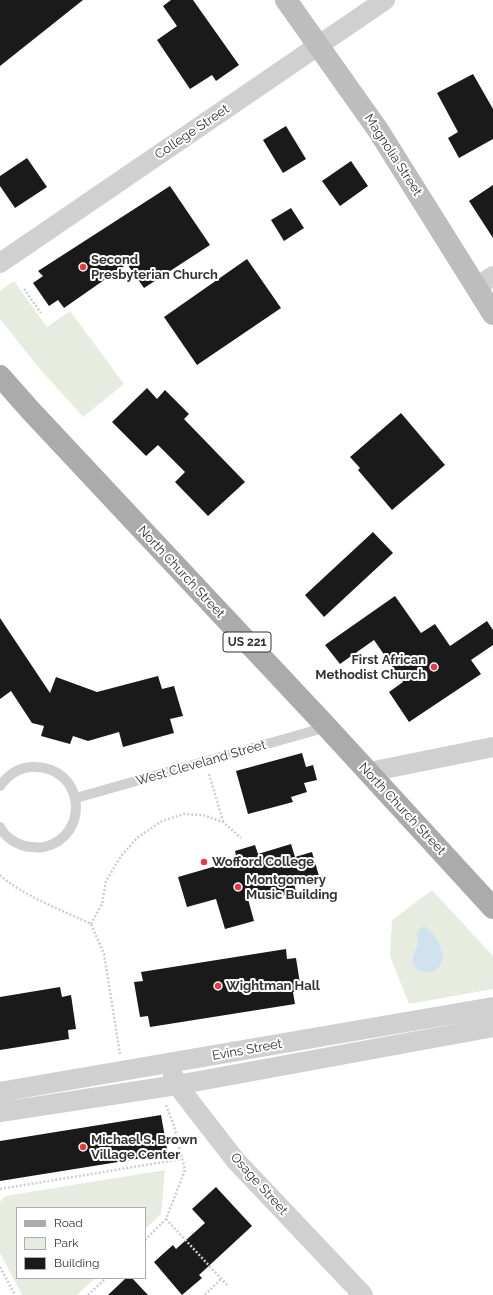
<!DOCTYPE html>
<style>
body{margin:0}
#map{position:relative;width:493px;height:1295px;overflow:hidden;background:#fff;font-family:Raleway,sans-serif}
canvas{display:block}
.legend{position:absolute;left:16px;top:1207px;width:130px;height:72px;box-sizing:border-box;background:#fff;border:1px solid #adadad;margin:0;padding:5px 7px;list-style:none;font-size:12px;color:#333}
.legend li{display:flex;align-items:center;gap:8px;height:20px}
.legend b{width:20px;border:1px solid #adadad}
</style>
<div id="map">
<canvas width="493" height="1295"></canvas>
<ul class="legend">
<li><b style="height:5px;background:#ababab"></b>Road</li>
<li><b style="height:11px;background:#e6ecdf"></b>Park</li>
<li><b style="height:11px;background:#1a1a1a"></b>Building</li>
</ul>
</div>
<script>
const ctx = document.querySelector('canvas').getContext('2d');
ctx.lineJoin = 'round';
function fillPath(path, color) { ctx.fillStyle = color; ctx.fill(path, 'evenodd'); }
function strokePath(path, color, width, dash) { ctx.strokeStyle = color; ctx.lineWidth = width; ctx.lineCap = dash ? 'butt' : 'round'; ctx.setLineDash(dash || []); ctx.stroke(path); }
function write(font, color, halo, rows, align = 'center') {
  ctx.font = font + ' Raleway,sans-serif'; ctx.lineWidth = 4; ctx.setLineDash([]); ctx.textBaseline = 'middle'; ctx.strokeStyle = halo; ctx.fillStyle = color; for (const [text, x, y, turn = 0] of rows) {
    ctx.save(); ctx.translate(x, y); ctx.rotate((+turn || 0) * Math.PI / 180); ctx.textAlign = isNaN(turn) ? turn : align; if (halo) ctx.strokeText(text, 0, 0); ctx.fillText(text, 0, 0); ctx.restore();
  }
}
fillPath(new Path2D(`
 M14,281l33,46 23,-16 54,73 -41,33 -44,-49 -39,-49v-28z
 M432,890l61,66v33l-84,15 -19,-48 2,-36z
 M165,1170l-4,44 -16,15v-21h-128v70h78l-18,17h-55l-22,-42v-51l5,-6z`), '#e6ecdf');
fillPath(new Path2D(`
 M424,927c11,5 16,18 19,29 -1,4 -2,8 -4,11 -7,9 -23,6 -26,-4 -2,-8 4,-13 5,-21 0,-5 -2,-7 0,-12z`), '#cfe2ee');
fillPath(new Path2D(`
 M0,0h83l-83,66z
 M171,0h22l46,65 -23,16 -4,-6 -22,14 -33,-49 20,-14 -14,-20z
 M473,74l20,35v30l-34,19 -11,-20 10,-6 -21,-39z
 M286,126l20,33 -23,14 -20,-33z
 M27,158l20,29 -32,21 -15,-22v-10z
 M351,161l17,25 -28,20 -18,-25z
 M493,185v53l-24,-37z
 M170,186l40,59 -66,43 -17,-24 -63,44 -6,-8 -9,6 -16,-23 10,-7 -5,-5z
 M291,208l13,20 -20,13 -13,-21z
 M247,259l34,49 -84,57 -33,-48z
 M147,388l10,11 8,-9 24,24 -5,5 61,63 -37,34 -33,-34 10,-10 -27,-27 -12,11 -34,-34z
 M401,413l44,52 -53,45 -34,-40 2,-2 -10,-11z
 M373,532l20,21 -69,64 -19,-22z
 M395,596l26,37 14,-9 15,22 37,-25 6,9v15l-22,15 10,14 -72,48 -20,-30 14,-10 -29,-42 -34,24 -15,-19z
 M0,618l50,75 6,-16 41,15 61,-16 4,13 12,-3 9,30 -13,3 4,14 -51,14 -4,-15 -31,9 -15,-5 -3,8 -29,-8 3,-10 -12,-3 -21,-32 -11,8z
 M302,753l4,14 7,-2 4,15 -13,3 3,9 -16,5 2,5 -45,12 -12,-43z
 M291,844l4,13 17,-5 7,24 -25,7 2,9 -15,4 -1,-6 -32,9 6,22 -29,8 -9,-30 -29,8 -9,-30 59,-17 -2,-9 20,-6 3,9z
 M286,949l1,10 9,-1 5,32 -8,2 2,12 -145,23 -2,-11 -8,1 -6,-35 9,-1 -2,-9z
 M60,987l2,10 9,-2 5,34 -8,1 1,9 -69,11v-53z
 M161,1115l7,39 -168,27v-40z
 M216,1187l36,39 -53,49 3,3 -20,17 -28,-33 19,-17 3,4 29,-26 -13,-14z
 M126,1278h6l16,17h-40z`), '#1a1a1a');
strokePath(new Path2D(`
 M24,289l17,24
 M209,774l14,47
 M0,875c21,20 64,36 91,49l13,30 16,100
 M91,924l11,-20 4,-23 15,-25 17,-19 24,-16 22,-7 19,1 20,7 18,16
 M0,1189l182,-30
 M166,1219l62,67
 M145,1240l21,-21 19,-49 -11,-44 -8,-21
 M0,1267l15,28
 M88,1295l18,-17
 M205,1295l16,-16`), '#cdcdcd', 2.5, [2, 2]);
strokePath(new Path2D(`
 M0,786c8,-11 19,-19 33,-19 52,-1 58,69 11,80 -3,1 -8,0 -12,0 -12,0 -27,-9 -32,-20
 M76,798l251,-71`), '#d0d0d0', 10);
strokePath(new Path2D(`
 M0,263l385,-263
 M477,287l16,-11
 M369,772l124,-25
 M173,1075l4,10 59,76 127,134
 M0,1092l493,-85
 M0,1112l177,-27 316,-58`), '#d0d0d0', 20);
strokePath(new Path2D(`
 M286,0l92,130 115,184`), '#bdbdbd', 22);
strokePath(new Path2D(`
 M0,376l31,35 296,316 166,181`), '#ababab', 22);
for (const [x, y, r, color] of [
 [83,267,4,"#e63946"],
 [434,667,4,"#e63946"],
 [204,862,4,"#e63946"],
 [238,887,4,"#e63946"],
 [218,986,4,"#e63946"],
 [83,1147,4,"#e63946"]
]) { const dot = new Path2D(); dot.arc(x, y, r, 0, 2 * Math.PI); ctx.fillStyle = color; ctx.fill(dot); strokePath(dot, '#fff', 1.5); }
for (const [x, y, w] of [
 [247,642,48]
]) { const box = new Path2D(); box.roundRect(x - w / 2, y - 10, w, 20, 3); ctx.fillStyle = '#fff'; ctx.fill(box); strokePath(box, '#333', 1); }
write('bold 12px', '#333', null, [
 ["US 221",247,642]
]);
write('13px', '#333', '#fff', [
 ["College Street",192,132,-34],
 ["Magnolia Street",393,155,57],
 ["North Church Street",181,572,47],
 ["West Cleveland Street",201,763,-16],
 ["North Church Street",402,809,47],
 ["Evins Street",247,1050,-10],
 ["Osage Street",259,1184,48]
]);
write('bold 13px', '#333', '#fff', [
 ["Second",91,260],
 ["Presbyterian Church",91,275],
 ["First African",426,660,"right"],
 ["Methodist Church",426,675,"right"],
 ["Wofford College",212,862],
 ["Montgomery",246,880],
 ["Music Building",246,895],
 ["Wightman Hall",226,986],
 ["Michael S. Brown",91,1140],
 ["Village Center",91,1155]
], 'left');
</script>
